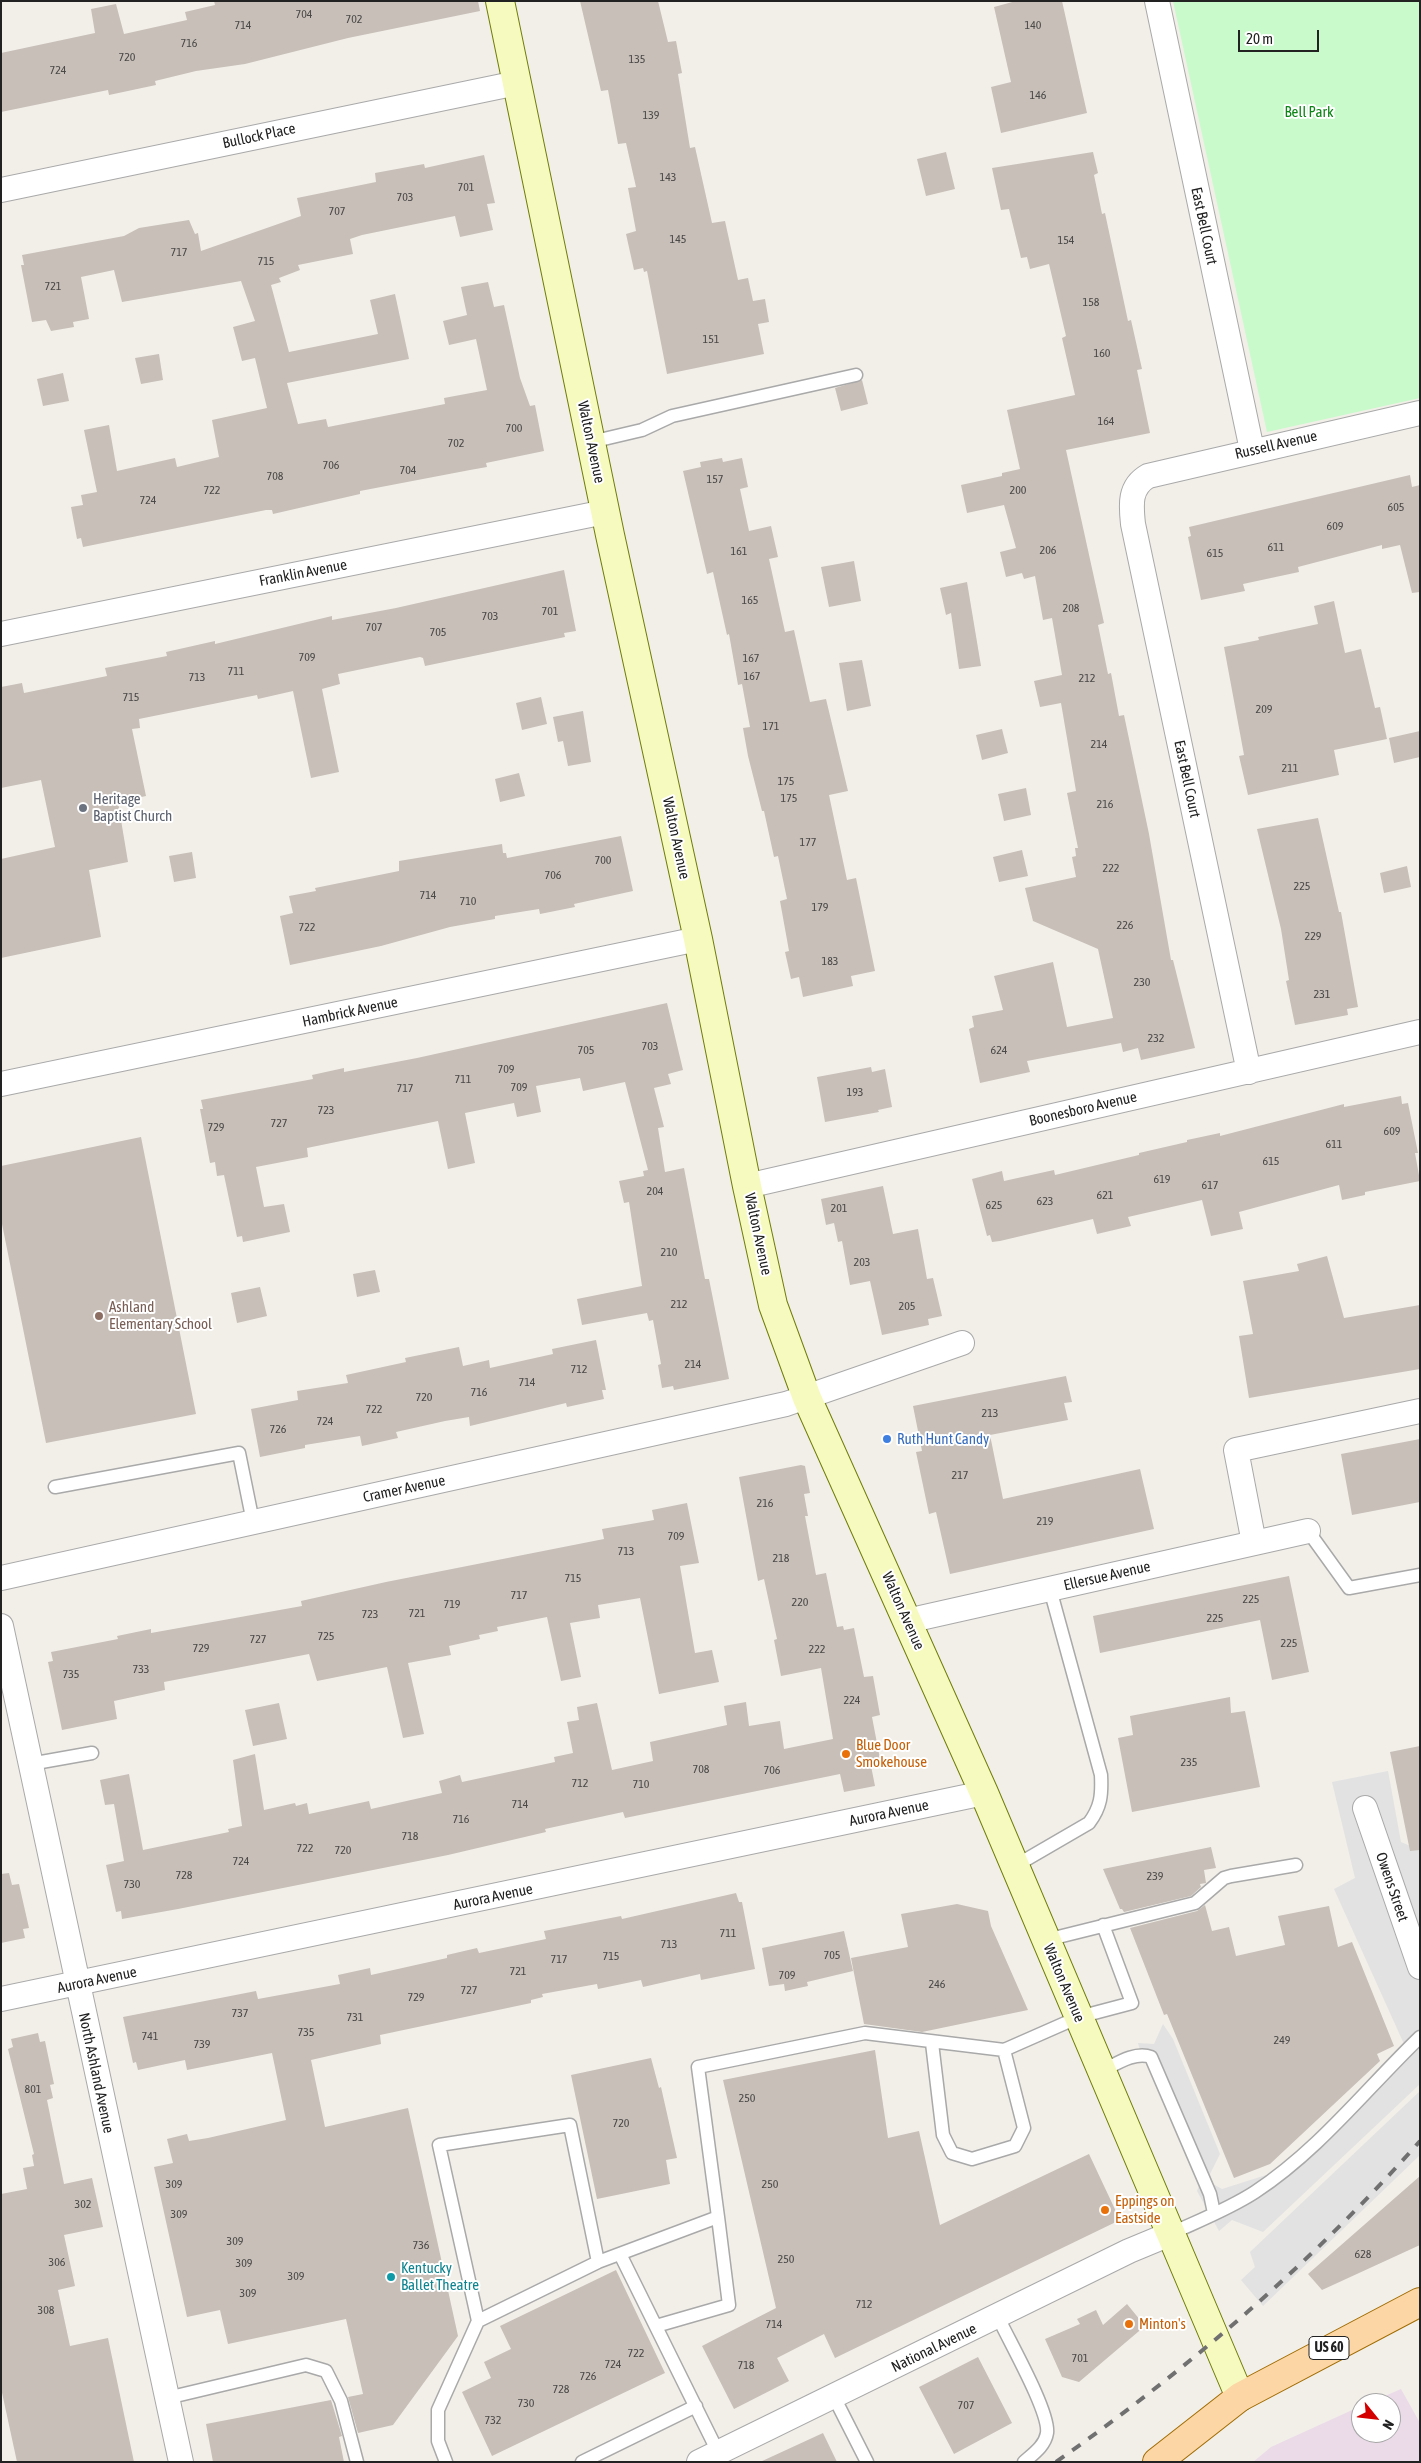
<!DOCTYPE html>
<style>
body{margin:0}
#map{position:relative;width:1421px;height:2463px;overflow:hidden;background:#f2efe9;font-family:"Asap Condensed",sans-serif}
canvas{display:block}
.frame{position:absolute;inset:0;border:2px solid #222;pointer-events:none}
.north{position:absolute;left:1351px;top:2393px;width:50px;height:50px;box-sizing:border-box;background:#fff;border:1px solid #a7a7a7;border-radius:50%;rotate:119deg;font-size:14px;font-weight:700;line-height:20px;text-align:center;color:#222}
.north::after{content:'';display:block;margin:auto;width:18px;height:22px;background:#d40000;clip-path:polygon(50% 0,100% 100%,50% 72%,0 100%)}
.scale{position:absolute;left:1238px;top:30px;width:81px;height:22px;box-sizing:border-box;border:2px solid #222;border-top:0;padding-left:6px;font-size:15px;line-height:18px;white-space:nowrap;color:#222;-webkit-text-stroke:4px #fff;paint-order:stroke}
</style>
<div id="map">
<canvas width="1421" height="2463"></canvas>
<div class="frame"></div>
<div class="north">N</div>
<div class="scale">20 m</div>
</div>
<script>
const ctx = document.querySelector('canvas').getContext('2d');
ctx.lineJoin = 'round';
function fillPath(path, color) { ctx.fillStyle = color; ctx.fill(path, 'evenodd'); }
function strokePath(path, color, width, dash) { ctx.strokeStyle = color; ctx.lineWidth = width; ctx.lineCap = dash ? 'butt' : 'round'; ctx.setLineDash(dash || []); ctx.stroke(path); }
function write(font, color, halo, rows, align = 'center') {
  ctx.font = font + ' "Asap Condensed",sans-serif'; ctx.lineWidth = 4; ctx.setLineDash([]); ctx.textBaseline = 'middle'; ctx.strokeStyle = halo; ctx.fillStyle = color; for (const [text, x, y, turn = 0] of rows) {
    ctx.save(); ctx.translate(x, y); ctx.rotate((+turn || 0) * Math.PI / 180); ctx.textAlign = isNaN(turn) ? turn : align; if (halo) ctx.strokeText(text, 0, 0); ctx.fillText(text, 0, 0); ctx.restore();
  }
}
fillPath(new Path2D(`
 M1401,2389l19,34v39h-167l18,-15 90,-41v27h30v-30h-22z`), '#ebdbe8');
fillPath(new Path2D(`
 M1173,1h247v397l-153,34z`), '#c8facc');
fillPath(new Path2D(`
 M1388,1771l13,71 14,6 5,-1v237l-157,148 -31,-12 -13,11 -22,-40 3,-8 -50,-118 -7,-4 -5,-18 16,1 9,-20 10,15 47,115 -10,20 3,10 9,5 60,-19 114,-108 8,-18 -70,-155 21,-11 -23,-96z
 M1420,2091v64l-157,151 -22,-26 14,-13 -5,-15z`), '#e2e2e2');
fillPath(new Path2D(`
 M214,1h264l2,10 -132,27 -103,26 -49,7 -41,10 1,4 -47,10 -1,-5 -107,22v-59l94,-20 -4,-24 25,-5 8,30 63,-14 -2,-8 30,-7z
 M580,1h78l10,41 8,-1 6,32 -4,1 12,74 5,-1 17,76 13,-2 13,59 10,-2 5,23 12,-2 4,23 -11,2 6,30 -97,20 -20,-103 -3,1 -1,-4 -9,2 -8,-36 10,-3 -8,-43 8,-1 -10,-44 -8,1 -10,-54 -7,1z
 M1016,1h46l25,112 -86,20 -10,-46 20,-5 -17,-75z
 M946,152l9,37 -29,7 -9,-37z
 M1093,152l5,21 -4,2 8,39 3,-1 23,108 3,-1 11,49 -5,1 13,63 -84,17 38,173 -6,2 10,49 3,-1 8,43 5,-1 25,119 22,126h2l22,88 -54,12 -3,-12 -15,4 -2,-9 -94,18 3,11 -50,11 -11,-54 5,-2 -2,-11 31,-6 -9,-34 59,-14 14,65 46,-9 -15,-69 -65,-28 -8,-33 51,-11 -4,-20 4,-1 -1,-8h3l-11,-55 9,-2 -15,-88 -21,4 -6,-26 28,-6 -10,-57 -9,2 -8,-44 -11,3 -2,-6 -16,4 -6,-25 16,-4 -12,-43 -37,8 -6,-28 41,-9v-3l18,-4 -13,-59 68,-15 -13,-57 4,-2 -17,-72 -19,5 -3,-12 -6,1 -12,-49 -8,1 -9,-42z
 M484,155l11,48 -8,1 6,26 -33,7 -5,-21 -93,19 -12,4 3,15 -55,11 2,5 -21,8 2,4 -10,3 18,67 89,-18 -8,-34 25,-6 14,65 -122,24 11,41 28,-5 2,8 117,-23 -1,-6 43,-8 -11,-51 -27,6 -6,-24 24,-6 -6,-28 27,-5 6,25 10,-2 16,73 10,28 5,-1 9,46 -58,12 1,4 -17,3 -110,21v3l-87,20 -1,-4h-6l-183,37 -2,-9 -4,1 -6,-32 12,-2 -2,-10 16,-3 -13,-62 25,-5 8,46 58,-13 2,9 42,-10 -7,-37 55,-12 -12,-50 -13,3 -9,-34 22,-6 -14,-40 -119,21 -8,-32 -33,7 8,42 -16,3 1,5 -23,4 -5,-11 -14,2 -11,-57h3l-2,-10 102,-19 15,-8 50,-8 6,14 3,-1 3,18 100,-35 -4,-18 79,-16 -1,-9 49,-9 1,4z
 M159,354l4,26 -22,4 -6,-26z
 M63,373l6,28 -26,5 -6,-27z
 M862,380l6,24 -27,7 -6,-23z
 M722,458l1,4 19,-4 6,29 -8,2 9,42 22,-5 7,31 -9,2 16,73 9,-2 16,72 16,-3 22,92 -19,4 18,85 9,-2 19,93 -24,5 2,10 -50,11 -4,-20 -8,2 -6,-27 4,-1 -9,-50 7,-2 -9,-43 -4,1 -10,-46h-2l-14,-55 -5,-28 7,-1 -8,-43 -4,1 -9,-51 -2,1 -14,-63 -6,2 -24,-103 18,-4 -1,-5z
 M1410,475l2,12 8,-2v107l-8,1 -12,-48 -18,4v-4l-84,22 1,5 -56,12 2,7 -44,9 -13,-63 3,-1 -2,-9z
 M854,561l7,40 -32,6 -8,-40z
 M564,570l12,61 -12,2 1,4 -140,29 -2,-8 -3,-1 -82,17 2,10 -18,5 17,83 -28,6 -18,-87 -35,8 -1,-4 -118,24 1,9 -8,1 14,67 -28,6 10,60 -39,8 12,67 -100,21v-99l54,-12 -14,-67 -40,8v-101l21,-4 2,10 83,-17 -2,-8 62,-12 -1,-4 49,-11v3l117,-28v4l64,-12z
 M967,582l14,84 -22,3 -8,-56 -5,2 -6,-27z
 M1334,601l11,52 16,-4 14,59 5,-1 7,32 -53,11 5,25 -91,20 -9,-39 5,-1 -20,-108 35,-7 -1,-3 60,-13 -4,-18z
 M862,660l9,46 -24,5 -8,-48z
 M541,697l6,27 -25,6 -6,-27z
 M583,711l8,51 -23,4 -5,-25 -5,1 -5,-25z
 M1002,729l6,24 -26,7 -6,-25z
 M1420,731v26l-26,6 -5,-25z
 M519,773l6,23 -25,6 -5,-23z
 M1026,788l5,27 -27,6 -6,-27z
 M1318,818l21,94h2l17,95 -11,2 1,6 -53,10 -9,-44 3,-1 -8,-51 -24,-100z
 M621,836l12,55 -59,13 1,3 -35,7 -1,-5 -44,7v3l-45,8 -69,19 -91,19 -10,-49 13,-3 -4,-17 27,-5 -1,-3 84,-17v-10l103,-17 1,9h3l1,5z
 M1022,850l6,26 -29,6 -6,-25z
 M192,852l4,26 -22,4 -5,-26z
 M1407,866l4,21 -27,6 -4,-20z
 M667,1003l16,67 -15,4 3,10 -17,4 10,39 -6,1 7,44 19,-4 21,111h4l20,100 -55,11 -1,-4 -11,2 -4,-23 3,-1 -8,-44 -4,1 -2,-8 -65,12 -5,-26 65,-13 -13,-84 -5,1 -5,-22 25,-5 -1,-5 5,-1 -23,-88 -42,9 -3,-13 -44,8 5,26 -24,5 -3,-14 -49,10 10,50 -27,6 -10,-48 -131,27 1,9 -52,10 8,40 20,-3 6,28 -47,10 -1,-6 -5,1 -13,-62 -7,1 -2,-14 -5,1 -10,-54h3l-2,-9 112,-21 -1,-4 32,-7v4l73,-14z
 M871,1067l1,5 13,-3 7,38 -14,3 1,2 -54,10 -8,-45z
 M1401,1096l1,8 6,-1 10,50h-3l5,28 -55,11v3l-23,5 -3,-15 -100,27 4,17 -32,7 -9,-36 -74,17 3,9 -34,8 -4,-15 -93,22 -8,1 -2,-7 -3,1 -15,-57 30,-8 2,10 50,-11 1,5 84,-20v-2l48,-11v-2l33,-7v3l124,-32v3z
 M141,1137l55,277 -150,29 -45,-224v-53z
 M883,1186l10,48 25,-5 9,50 6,-1 9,38 -14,3 1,6 -47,10 -12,-54 -20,4 -8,-44 -4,1 -4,-19 -8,2 -5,-26z
 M1327,1256l17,62 76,-13v64l-171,29 -10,-62 14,-2 -10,-53 56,-10 -2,-7z
 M375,1270l5,22 -23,5 -4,-23z
 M260,1287l7,29 -30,7 -6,-30z
 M596,1340l10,50h-4l2,9 -37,8 -1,-4 -96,23 -1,-9 -24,4 -49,11 2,6 -36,8 -2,-10 -55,9v3l-45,9 -9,-48 47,-9 -1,-9 51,-8 -2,-8 60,-13 -1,-4 54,-11 4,19 26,-6 1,8 63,-14 -1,-5z
 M1066,1376l6,26 -8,1 4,17 -78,15 13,64 137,-30 14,60 -204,45 -14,-62 -7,2 -13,-62 6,-1 -9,-45z
 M1420,1439v63l-68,13 -11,-61z
 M801,1465l4,1 5,27 -6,1 4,22h-3l11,59 10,-2 11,54 6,-1 1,4 10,-2 10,49 9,-1 7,39 -8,2 9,47 -10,2 4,20 -31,6 -4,-18 -215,44 -2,-6 -78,17 1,3 -98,23 -270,54 -56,10 -1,-8 -5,1 -10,-47 18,-4 -10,-57 -9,1 -5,-25 29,-6 14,76 86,-18 -1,-3 14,-3 -9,-66 22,-6 9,56 31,-7 1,3 11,-3 2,11 60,-13 2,8 71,-16 -3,-12 21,-6 2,7 93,-20 -1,-5 19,-4 -6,-31 12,-2 -2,-13 20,-4 15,67 41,-9 -3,-19 77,-17 -3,-19 22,-4 3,24 31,-5 4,28 49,-10 -12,-71 -40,8 -7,-36 3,-1 -13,-60 -6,2 -19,-104z
 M687,1503l12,60 -19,3 15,87 17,-3 7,32 -60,12 -19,-96 -42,7 2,13 -30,5 11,54 -20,4 -14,-64 -50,10 1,4 -19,4 1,4 -31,7 2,9 -43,8 16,71 -21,4 -16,-71 -70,14 -8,-27 -145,28 1,8 -51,11 3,18 -55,11 -14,-68 5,-1 -2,-9 67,-13 -1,-3 34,-7v4l151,-27 -1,-5 85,-19 218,-43 -2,-10 52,-9 -2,-10z
 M1289,1576l20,96 -37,8 -12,-60 -160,33 -7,-37z
 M1230,1697l1,16 14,-2 15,76 -128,25 -14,-74 15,-3 -3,-19z
 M279,1703l8,36 -34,7 -8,-36z
 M1420,1746v104l-10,1 -20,-99z
 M1211,1847l5,21 -12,2 2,13 -6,1 1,3 -10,9 -67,16 -2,-3h-2l-17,-40z
 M9,1873l3,12 7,-1 10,44 -6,1 2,9 -24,5v-69z
 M736,1893l3,9h3l13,67 -54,11 -1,-6 -57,13 -2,-7 -43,9 -1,-5 -55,10 1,3 -12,3v3l-151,32 1,9 -70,16 14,67 83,-19 50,228 -65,89 -35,8 -10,-36 15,-3 -17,-75 -118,25 -8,-34 -33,7 -33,-150 19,-4 -6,-24 20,-5 2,7 19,-3 78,-18 -14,-67 -85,17 -2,-10 -47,10 -2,-8 -3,1 -10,-46 133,-26 2,8 82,-15 -2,-9 32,-7 1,7 76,-17v-3l30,-7 2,5 67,-14 -2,-8 77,-15 1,3z
 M957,1904l31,7 3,15 37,84 -106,22 -58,-8 -13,-66 57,-11 -7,-33z
 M1205,1905l7,26 17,-4 7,29 49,-11 -7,-29 51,-10 9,41 14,-5 42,104 -17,8 3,7 -110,103 -36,14 -67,-164 -3,1 -34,-87 67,-17z
 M844,1931l9,40 -46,11 1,4 -23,5 -1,-7 -15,2 -7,-38z
 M38,2033l2,9 5,-1 9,43 -4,1 3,13 -6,2 17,84 28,-6 11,49 -39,8 11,51 -17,4 12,56 38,-8 26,124h-117l-16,-74v-194l26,-5 -4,-21 11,-2 -2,-11 2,-1 -26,-105 5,-2 -2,-8z
 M875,2050l13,88 31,-7 21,94 149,-71 31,66 -285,138 -11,-24 -47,24 12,23 -55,28 -32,-63 74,-38 -53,-228z
 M651,2058l8,30 2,-1 16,71 -11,2 4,24 -73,15 -26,-124z
 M1420,2176v69l-98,45 -14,-16z
 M616,2270l49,103 -173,83 -30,-64 29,-14 -7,-16 27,-13 -11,-23z
 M1127,2304l18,22 -66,56 -17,-5 -17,-38 35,-15 -3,-5 19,-9 7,15z
 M978,2357l34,66 -58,31 -35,-67z
 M331,2400l11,36 -3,1 5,25h-131l-7,-38z
 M823,2433l14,29h-77z`), '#c7bfb8');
const lane = new Path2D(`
 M591,442l51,-12 30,-14 184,-41
 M55,1487l184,-34 14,69
 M1308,1531l41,57 71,-13
 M30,1764l62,-11
 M1015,1866l74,-43c12,-16 13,-28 12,-48l-51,-186
 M1046,1940l149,-37 29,-25 7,-2 65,-11
 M932,2043l11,92 9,18 20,6 43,-13 9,-18 -20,-78
 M1102,2071c14,-7 33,-20 49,-14l59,137 4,19
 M1170,2234c28,-13 59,-25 85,-42 64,-42 111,-103 165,-155
 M620,2254l98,198
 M998,2317c10,22 52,95 49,116 -2,13 -14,21 -23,29
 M478,2321l-39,-176 131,-20 28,137
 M656,2326l73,-21 -11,-88
 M834,2397l33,65
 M167,2398l139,-33 20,6 15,30 16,61
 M446,2462l-8,-21v-31l40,-89 120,-59 120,-45 -20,-150 167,-34 139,17 75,-33 53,-14 -29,-78
 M582,2462l114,-56`);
const street = new Path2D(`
 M1157,1l95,449
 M1,190l516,-107
 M1,634l604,-122
 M1249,1072l-116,-548c-2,-19 -4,-37 15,-48l272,-63
 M1,1084l697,-145
 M747,1186l673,-154
 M1254,1543l-18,-93 184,-39
 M1,1578l785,-174 176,-61
 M907,1621l401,-90
 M1,1626l180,836
 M1365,1808l55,159
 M1,1999l983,-206
 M699,2462l430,-211 41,-17`);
const secondary = new Path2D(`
 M500,1l110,534 88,404 49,247 26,119 34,93 177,395 256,604`);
const primary = new Path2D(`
 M1157,2462l83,-65 180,-95`);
strokePath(lane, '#a9a9a9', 15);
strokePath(street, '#a9a9a9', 26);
strokePath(secondary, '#707d05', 30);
strokePath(primary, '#a06b00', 30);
strokePath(lane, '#fff', 12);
strokePath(street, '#fff', 24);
strokePath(secondary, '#f7fabf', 28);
strokePath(primary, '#fcd6a4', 28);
strokePath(new Path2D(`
 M1056,2462c132,-93 257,-200 364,-321`), '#707070', 4, [10, 10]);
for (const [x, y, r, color] of [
 [83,808,5,"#6b7280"],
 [99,1316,5,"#8d6e63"],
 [887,1439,5,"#3f7fe0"],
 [846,1754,5,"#e8710a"],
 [1105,2210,5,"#e8710a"],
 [391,2277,5,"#0f9aa8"],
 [1129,2324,5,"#e8710a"]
]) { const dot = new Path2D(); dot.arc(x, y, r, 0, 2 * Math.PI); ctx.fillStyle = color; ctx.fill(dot); strokePath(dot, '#fff', 2); }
write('12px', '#4b4948', null, [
 ["704",304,14],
 ["702",354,19],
 ["714",243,25],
 ["140",1033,25],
 ["716",189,43],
 ["720",127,57],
 ["135",637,59],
 ["724",58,70],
 ["146",1038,95],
 ["139",651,115],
 ["143",668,177],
 ["701",466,187],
 ["703",405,197],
 ["707",337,211],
 ["145",678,239],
 ["154",1066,240],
 ["717",179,252],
 ["715",266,261],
 ["721",53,286],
 ["158",1091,302],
 ["151",711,339],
 ["160",1102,353],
 ["164",1106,421],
 ["700",514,428],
 ["702",456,443],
 ["706",331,465],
 ["704",408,470],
 ["708",275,476],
 ["157",715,479],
 ["722",212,490],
 ["200",1018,490],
 ["724",148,500],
 ["605",1396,507],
 ["609",1335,526],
 ["611",1276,547],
 ["206",1048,550],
 ["161",739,551],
 ["615",1215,553],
 ["165",750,600],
 ["208",1071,608],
 ["701",550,611],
 ["703",490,616],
 ["707",374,627],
 ["705",438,632],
 ["709",307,657],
 ["167",751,658],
 ["711",236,671],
 ["167",752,676],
 ["713",197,677],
 ["212",1087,678],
 ["715",131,697],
 ["209",1264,709],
 ["171",771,726],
 ["214",1099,744],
 ["211",1290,768],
 ["175",786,781],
 ["175",789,798],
 ["216",1105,804],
 ["177",808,842],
 ["700",603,860],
 ["222",1111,868],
 ["706",553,875],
 ["225",1302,886],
 ["714",428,895],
 ["710",468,901],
 ["179",820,907],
 ["226",1125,925],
 ["722",307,927],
 ["229",1313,936],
 ["183",830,961],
 ["230",1142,982],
 ["231",1322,994],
 ["232",1156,1038],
 ["703",650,1046],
 ["705",586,1050],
 ["624",999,1050],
 ["709",506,1069],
 ["711",463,1079],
 ["709",519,1087],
 ["717",405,1088],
 ["193",855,1092],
 ["723",326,1110],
 ["727",279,1123],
 ["729",216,1127],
 ["609",1392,1131],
 ["611",1334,1144],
 ["615",1271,1161],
 ["619",1162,1179],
 ["617",1210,1185],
 ["204",655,1191],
 ["621",1105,1195],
 ["623",1045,1201],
 ["625",994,1205],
 ["201",839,1208],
 ["210",669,1252],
 ["203",862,1262],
 ["212",679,1304],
 ["205",907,1306],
 ["214",693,1364],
 ["712",579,1369],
 ["714",527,1382],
 ["716",479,1392],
 ["720",424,1397],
 ["722",374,1409],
 ["213",990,1413],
 ["724",325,1421],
 ["726",278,1429],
 ["217",960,1475],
 ["216",765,1503],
 ["219",1045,1521],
 ["709",676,1536],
 ["713",626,1551],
 ["218",781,1558],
 ["715",573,1578],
 ["717",519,1595],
 ["225",1251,1599],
 ["220",800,1602],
 ["719",452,1604],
 ["721",417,1613],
 ["723",370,1614],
 ["225",1215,1618],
 ["725",326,1636],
 ["727",258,1639],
 ["225",1289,1643],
 ["729",201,1648],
 ["222",817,1649],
 ["733",141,1669],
 ["735",71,1674],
 ["224",852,1700],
 ["235",1189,1762],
 ["708",701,1769],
 ["706",772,1770],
 ["712",580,1783],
 ["710",641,1784],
 ["714",520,1804],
 ["716",461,1819],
 ["718",410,1836],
 ["722",305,1848],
 ["720",343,1850],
 ["724",241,1861],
 ["728",184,1875],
 ["239",1155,1876],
 ["730",132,1884],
 ["711",728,1933],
 ["713",669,1944],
 ["705",832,1955],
 ["715",611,1956],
 ["717",559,1959],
 ["721",518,1971],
 ["709",787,1975],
 ["246",937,1984],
 ["727",469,1990],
 ["729",416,1997],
 ["737",240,2013],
 ["731",355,2017],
 ["735",306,2032],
 ["741",150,2036],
 ["249",1282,2040],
 ["739",202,2044],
 ["801",33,2089],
 ["250",747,2098],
 ["720",621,2123],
 ["309",174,2184],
 ["250",770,2184],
 ["302",83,2204],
 ["309",179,2214],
 ["309",235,2241],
 ["736",421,2245],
 ["628",1363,2254],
 ["250",786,2259],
 ["306",57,2262],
 ["309",244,2263],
 ["309",296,2276],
 ["309",248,2293],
 ["712",864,2304],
 ["308",46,2310],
 ["714",774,2324],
 ["722",636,2353],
 ["701",1080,2358],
 ["724",613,2364],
 ["718",746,2365],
 ["726",588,2376],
 ["728",561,2389],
 ["730",526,2403],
 ["707",966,2405],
 ["732",493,2420]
]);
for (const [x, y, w] of [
 [1329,2348,40]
]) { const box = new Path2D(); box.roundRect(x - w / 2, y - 11.5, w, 23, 4); ctx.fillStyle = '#fff'; ctx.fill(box); strokePath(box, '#222', 1); }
write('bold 14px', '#222', null, [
 ["US 60",1329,2348]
]);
write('15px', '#0c8416', '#fff', [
 ["Bell Park",1309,112]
]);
write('15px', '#222', '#fff', [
 ["Bullock Place",259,136,-12],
 ["East Bell Court",1204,226,78],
 ["Walton Avenue",591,442,78],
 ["Russell Avenue",1276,445,-13],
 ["Franklin Avenue",303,573,-11],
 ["East Bell Court",1187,779,78],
 ["Walton Avenue",676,838,78],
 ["Hambrick Avenue",350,1012,-12],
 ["Boonesboro Avenue",1083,1109,-13],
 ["Walton Avenue",758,1234,78],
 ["Cramer Avenue",404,1489,-12],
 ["Ellersue Avenue",1107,1576,-13],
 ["Walton Avenue",903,1611,66],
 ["Aurora Avenue",889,1813,-12],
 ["Owens Street",1392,1887,71],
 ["Aurora Avenue",493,1897,-12],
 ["Aurora Avenue",97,1980,-12],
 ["Walton Avenue",1064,1983,67],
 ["North Ashland Avenue",96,2073,78],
 ["National Avenue",934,2348,-26]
]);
write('15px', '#5b616d', '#fff', [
 ["Heritage",93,799],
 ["Baptist Church",93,816]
], 'left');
write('15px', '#785e54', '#fff', [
 ["Ashland",109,1307],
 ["Elementary School",109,1324]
], 'left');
write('15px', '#366cbe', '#fff', [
 ["Ruth Hunt Candy",897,1439]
], 'left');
write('15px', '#c56008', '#fff', [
 ["Blue Door",856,1745],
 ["Smokehouse",856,1762],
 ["Eppings on",1115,2201],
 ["Eastside",1115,2218],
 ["Minton's",1139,2324]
], 'left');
write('15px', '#0d838f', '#fff', [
 ["Kentucky",401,2268],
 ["Ballet Theatre",401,2285]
], 'left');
</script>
